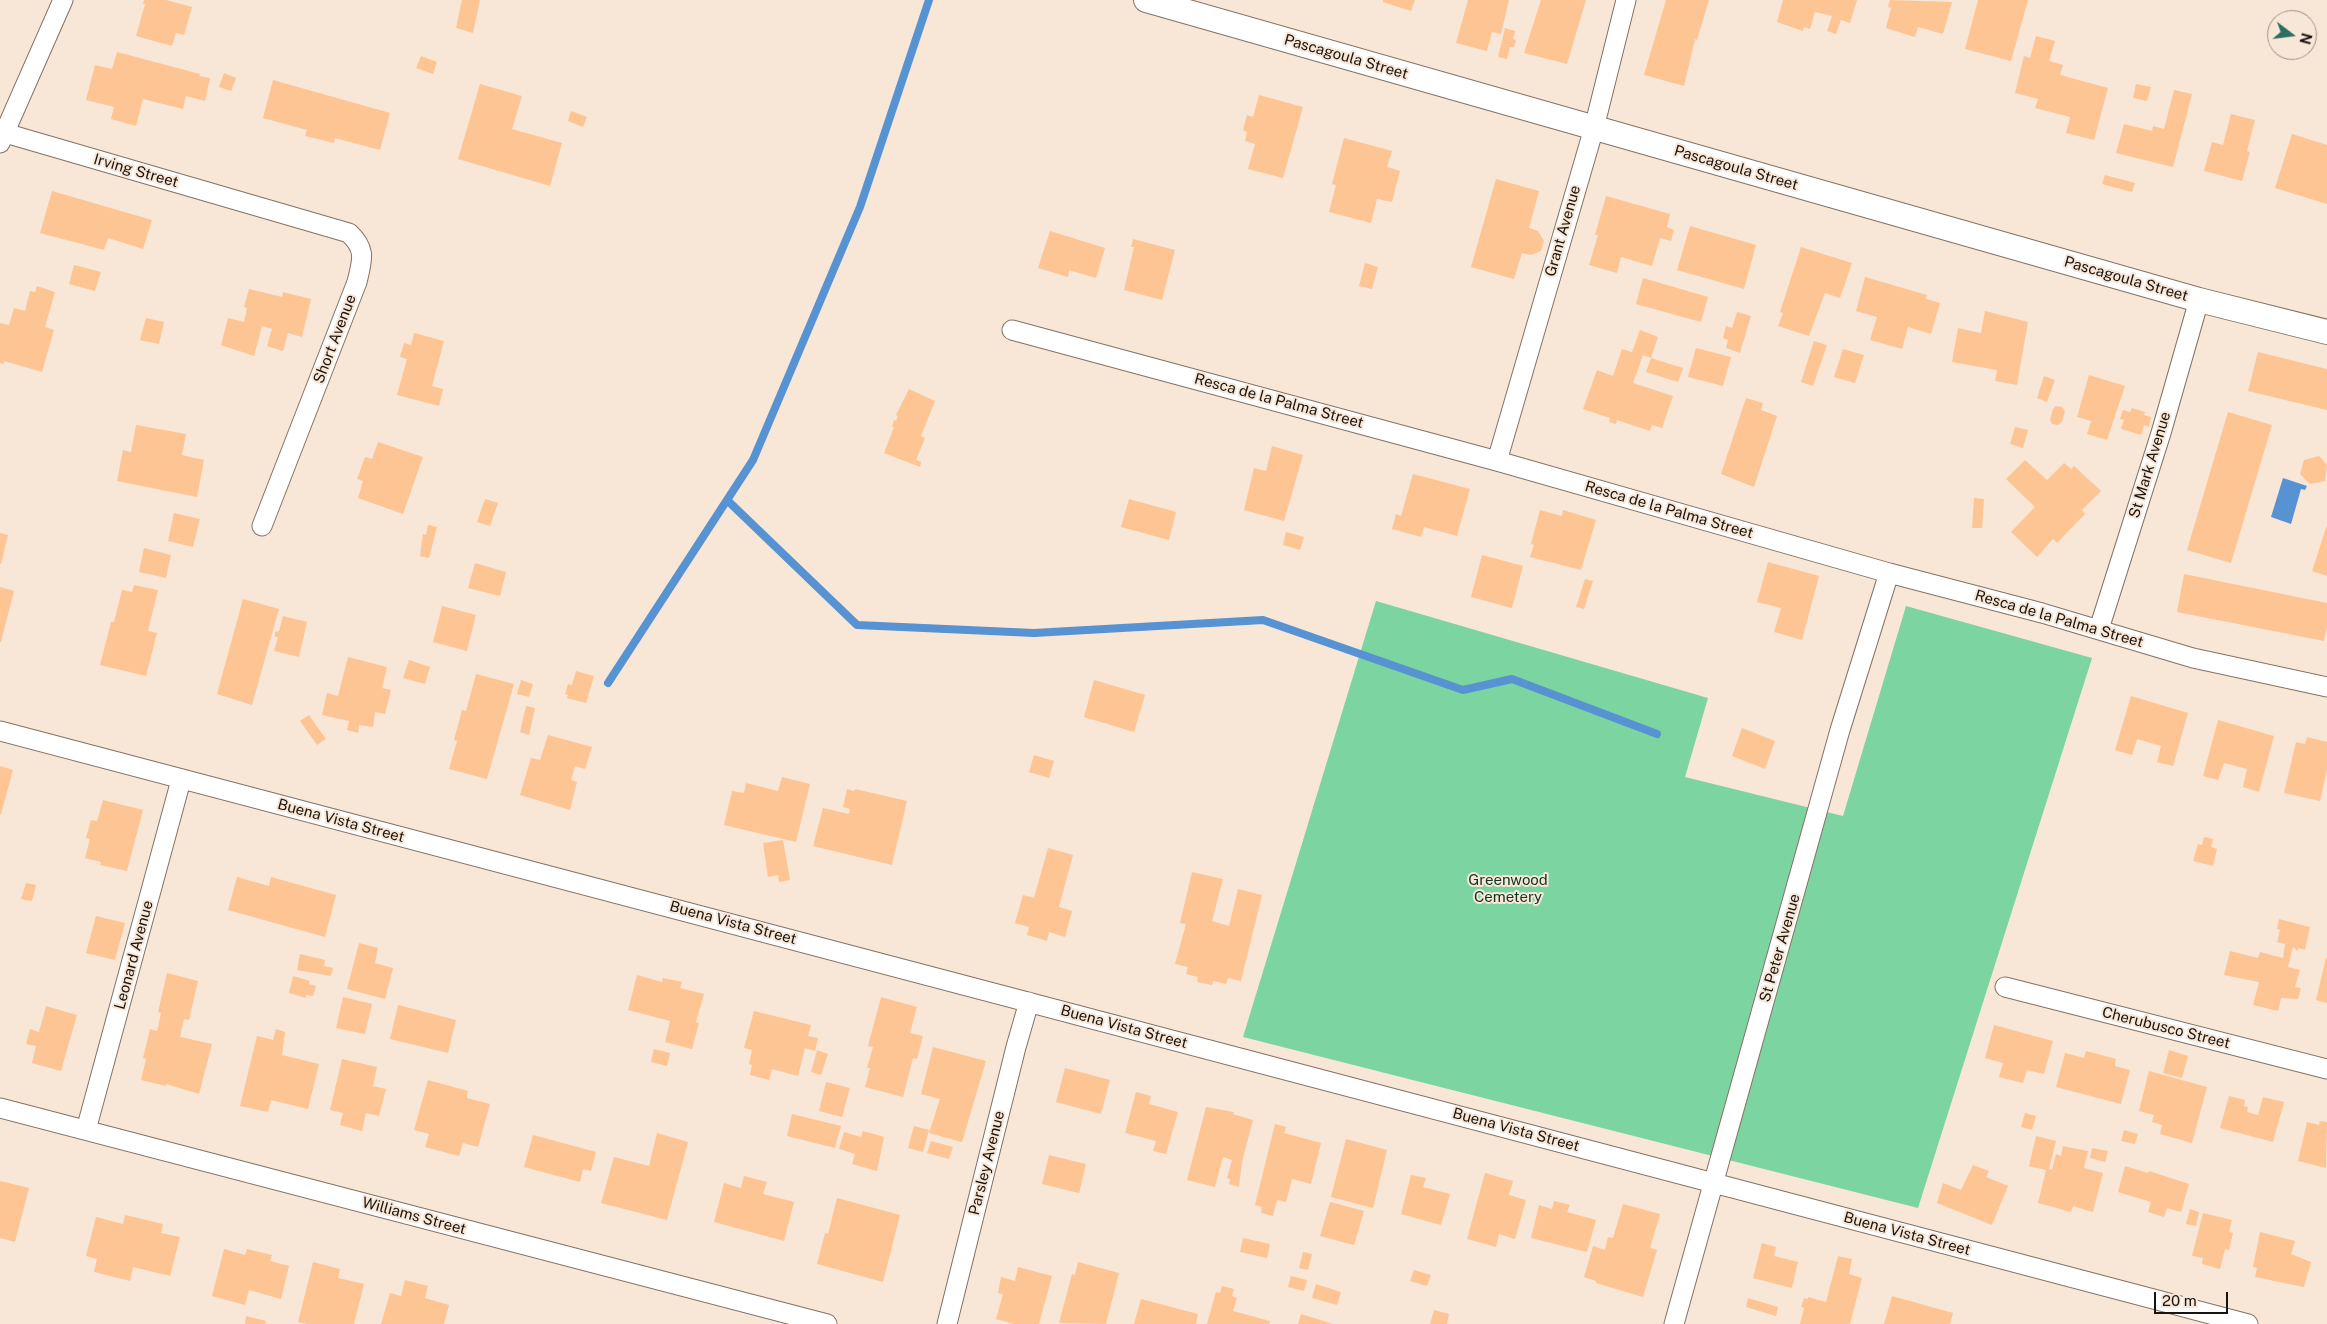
<!DOCTYPE html>
<style>
body{margin:0}
#map{position:relative;width:2327px;height:1324px;overflow:hidden;background:#f8e6d7;font-family:"Public Sans",sans-serif}
canvas{display:block}
.north{position:absolute;left:2267px;top:10px;width:50px;height:50px;box-sizing:border-box;background:#f8e6d7;border:1px solid #9f9287;border-radius:50%;rotate:105deg;font-size:14px;font-weight:700;line-height:20px;text-align:center;color:#1a140e}
.north::after{content:'';display:block;margin:auto;width:18px;height:22px;background:#2c6f61;clip-path:polygon(50% 0,100% 100%,50% 72%,0 100%)}
.scale{position:absolute;left:2154px;top:1292px;width:74px;height:22px;box-sizing:border-box;border:2px solid #1a140e;border-top:0;padding-left:6px;font-size:15px;line-height:18px;white-space:nowrap;color:#1a140e;-webkit-text-stroke:4px #f8e6d7;paint-order:stroke}
</style>
<div id="map">
<canvas width="2327" height="1324"></canvas>
<div class="north">N</div>
<div class="scale">20 m</div>
</div>
<script>
const ctx = document.querySelector('canvas').getContext('2d');
ctx.lineJoin = 'round';
function fillPath(path, color) { ctx.fillStyle = color; ctx.fill(path, 'evenodd'); }
function strokePath(path, color, width, dash) { ctx.strokeStyle = color; ctx.lineWidth = width; ctx.lineCap = dash ? 'butt' : 'round'; ctx.setLineDash(dash || []); ctx.stroke(path); }
function write(font, color, halo, rows, align = 'center') {
  ctx.font = font + ' "Public Sans",sans-serif'; ctx.lineWidth = 4; ctx.setLineDash([]); ctx.textBaseline = 'middle'; ctx.strokeStyle = halo; ctx.fillStyle = color; for (const [text, x, y, turn = 0] of rows) {
    ctx.save(); ctx.translate(x, y); ctx.rotate((+turn || 0) * Math.PI / 180); ctx.textAlign = isNaN(turn) ? turn : align; if (halo) ctx.strokeText(text, 0, 0); ctx.fillText(text, 0, 0); ctx.restore();
  }
}
fillPath(new Path2D(`
 M1376,601l332,97 -23,79 158,39 63,-210 186,52 -174,550 -675,-171z`), '#7cd4a1');
fillPath(new Path2D(`
 M2283,478l24,8 -2,4 -4,-1 -10,35 -20,-7z`), '#5792d2');
strokePath(new Path2D(`
 M727,500l130,125 177,8 229,-13 200,70 49,-11 145,55
 M608,683l145,-223 107,-253 69,-207`), '#5792d2', 8);
fillPath(new Path2D(`
 M144,0h22l26,7 -8,28 -8,-2 -4,13 -36,-10 9,-32h-2z
 M462,0h18l-7,33 -17,-5z
 M1383,0h32l-4,11 -28,-9z
 M1468,0h41l-8,34 -9,-2 -5,19 -31,-8z
 M1541,0h45l-19,64 -43,-11z
 M1666,0h43l-12,40 -2,-1 -11,47 -40,-11z
 M1783,0h74l-7,23 -9,-3 -5,14 -9,-3 5,-15 -17,-4 -5,17 -6,-2 -1,4 -26,-9z
 M1890,0l62,2 -9,32 -25,-7 -3,10 -29,-9 5,-20 -3,-1z
 M1978,0h50l-17,61 -46,-12z
 M1505,28l10,3 -2,8 3,1 -2,7h-4l-3,12 -9,-2z
 M2036,36l19,5 -6,20 14,4 -3,10 48,13 -14,52 -28,-7 4,-16 -35,-9 3,-9 -23,-6 9,-37 6,2z
 M117,52l83,22 -1,2 11,2 -5,23 -19,-5 -3,13 -40,-10 -7,27 -25,-7 3,-12 -28,-7 9,-35 17,4z
 M421,56l16,6 -4,12 -17,-6z
 M224,73l12,5 -5,13 -12,-4z
 M273,80l117,33 -10,37 -45,-12 -1,5 -29,-7 2,-6 -44,-12z
 M480,84l42,12 -10,33 50,14 -12,43 -92,-27z
 M2136,84l15,3 -4,14 -14,-3z
 M2174,90l18,4 -19,73 -57,-14 8,-29 28,7 1,-5 11,3z
 M1259,95l44,12 -20,71 -35,-9 7,-25 -10,-3 2,-9 -4,-2 4,-15 6,2z
 M571,111l16,6 -4,10 -15,-6z
 M2231,114l24,6 -8,31 3,1 -8,29 -38,-10 8,-29 11,3z
 M2292,134l35,11v59l-52,-16z
 M1344,138l48,13 -5,16 13,4 -8,31 -15,-3 -6,24 -42,-11 7,-27 -4,-1z
 M2105,175l30,8 -3,9 -30,-8z
 M1496,179l43,12 -10,37 9,3 6,10 -3,10 -10,4 -9,-2 -8,26 -43,-12z
 M52,191l100,29 -9,29 -35,-11 -4,12 -64,-17z
 M1606,196l64,18 -3,13 7,3 -3,11 -11,-3 -8,28 -31,-9 -4,16 -28,-8 9,-30h-3z
 M1690,226l66,19 -12,44 -67,-19z
 M1050,231l55,17 -9,30 -27,-8 -1,7 -30,-9z
 M1133,239l42,11 -13,50 -38,-10 10,-43h-3z
 M1801,247l51,16 -12,35 -15,-5 -16,43 -31,-10 5,-13 -3,-1z
 M1365,263l13,4 -6,22 -13,-3z
 M74,265l27,7 -6,19 -26,-7z
 M1865,277l62,18 -1,4 14,4 -9,31 -23,-7 -6,22 -32,-9 7,-23 -21,-6z
 M1643,278l65,19 -7,25 -65,-18z
 M37,286l18,6 -10,35 9,3 -12,42 -38,-11v3l-4,-1v-40l9,2 5,-17 11,3 5,-20 5,1z
 M249,289l33,8 1,-5 28,7 -9,38 -14,-4 -5,18 -16,-5 5,-17 -10,-3 -8,30 -33,-11 7,-27 16,4 3,-14 -3,-1z
 M1985,311l43,11 -11,63 -22,-4 2,-11 -45,-8 6,-34 23,5z
 M1737,312l14,4 -11,37 -14,-5 2,-8 -5,-2 3,-12 6,2z
 M146,318l18,4 -5,22 -19,-4z
 M1640,330l18,7 -7,21 32,10 -5,14 -32,-10 5,-14 -8,-3 -10,28 40,13 -11,32 -10,-3 -2,6 -33,-11 -1,4 -7,-2 1,-4 -27,-9 14,-39 16,6 9,-27 10,3z
 M414,333l30,8 -12,45 11,3 -4,17 -42,-11 10,-36 -7,-2 4,-14 7,2z
 M1814,341l13,4 -14,41 -12,-4z
 M1696,348l35,9 -8,29 -35,-9z
 M1843,349l21,6 -9,28 -21,-6z
 M2258,352l69,17v41l-79,-19z
 M2089,375l36,11 -18,54 -20,-6 4,-13 -14,-4z
 M2044,376l11,4 -8,22 -10,-4z
 M909,389l26,12 -14,35 4,2 -9,22 5,2 -1,5 -36,-14 10,-26h-2l2,-7 2,1 2,-5 -2,-1z
 M1746,398l17,5 -2,7 16,6 -23,71 -33,-13z
 M2056,406l6,1 3,4 -3,11 -4,3 -6,-1 -2,-4 3,-11z
 M2132,408l13,4 -1,3 7,2 -2,10 -5,-2 -3,10 -20,-6 3,-9 -4,-1 3,-9 7,2z
 M2228,412l44,13 -41,138 -44,-13z
 M136,425l50,9 -4,21 22,5 -7,37 -80,-16 6,-31 8,2z
 M2015,427l13,3 -5,18 -13,-4z
 M378,442l45,15 -20,57 -45,-16 5,-17 -6,-2 8,-22 7,2z
 M1272,446l31,9 -19,66 -40,-11 10,-42 12,3z
 M2319,456l8,9 -2,16 -15,3 -10,-10 4,-14z
 M2025,460l22,20 17,-17 7,6 3,-3 27,25 -19,19 3,4 -28,29 -4,-4 -16,18 -26,-25 24,-25 -29,-28z
 M1413,474l57,15 -13,47 -33,-9 -3,10 -29,-8 4,-15 5,2z
 M1974,498l10,1 -2,29h-10z
 M485,499l13,4 -8,23 -13,-4z
 M1129,499l47,13 -7,28 -48,-13z
 M1540,510l22,6 1,-6 33,10 -15,50 -51,-13 4,-12 -3,-1z
 M174,513l26,6 -7,28 -25,-6z
 M428,525l9,2 -8,31 -9,-2 3,-22 3,1z
 M2327,525v51l-15,-5z
 M1286,532l18,5 -4,13 -17,-5z
 M0,533l8,2 -7,29h-1z
 M144,548l27,7 -5,23 -27,-6z
 M1482,555l41,11 -11,42 -41,-11z
 M1768,562l51,14 -17,64 -28,-8 7,-24 -24,-6z
 M475,563l31,9 -6,24 -32,-8z
 M2184,574l143,29v24l-3,14 -147,-29z
 M1585,579l8,2 -9,28 -8,-2z
 M134,585l24,5 -10,41 9,2 -11,43 -46,-11 11,-43h3l8,-32 10,2z
 M0,587l14,4 -13,51h-1z
 M243,599l36,10 -27,96 -35,-11z
 M442,606l34,9 -9,36 -34,-9z
 M283,616l24,6 -8,35 -25,-6 4,-14h-3v-5l4,-1z
 M348,657l39,10 -5,21 9,2 -6,24 -10,-2 -2,15 -14,-2 -1,8 -11,-3 2,-9 -27,-6 5,-22 11,3z
 M409,660l21,7 -5,17 -22,-6z
 M576,671l18,5 -8,27 -19,-5 1,-3 -3,-1 3,-10 4,1z
 M476,674l38,10 -27,95 -38,-10 8,-28 -3,-1 8,-30 4,1z
 M521,680l12,4 -4,13 -12,-3z
 M1094,680l51,15 -11,37 -50,-15z
 M2131,696l57,17 -15,53 -16,-4 4,-16 -24,-7 -5,16 -17,-5z
 M526,706l9,2 -6,27 -9,-3z
 M309,715l17,24 -9,6 -17,-24z
 M2218,720l56,16 -15,56 -16,-5 4,-18 -23,-6 -6,17 -15,-4z
 M1742,728l33,13 -10,28 -33,-13z
 M548,735l44,12 -7,22 -10,-3 -4,14 6,2 -7,28 -50,-15 11,-37 9,2z
 M2307,737l20,5v28l-7,31 -36,-8 12,-51 9,2z
 M1034,755l20,6 -5,17 -20,-6z
 M0,766l13,4 -12,44h-1z
 M782,777l28,7 -14,58 -72,-17 8,-34 12,2 2,-10 32,8z
 M847,789l7,2 1,-2 52,12 -15,64 -79,-19 10,-38 26,6 1,-5 -7,-2z
 M103,800l40,10 -16,61 -27,-6 1,-3 -16,-4 5,-19 -4,-1 5,-18 6,1z
 M2204,837l9,2 -2,8 6,2 -4,17 -20,-5 5,-17 4,1z
 M783,840l7,40 -11,2 -1,-7 -10,2 -5,-34z
 M1048,848l25,7 -14,52 13,4 -7,26 -16,-5 -2,9 -20,-6 2,-8 -14,-4 8,-28 11,3z
 M1192,872l31,7 -11,42 17,5 9,-37 24,6 -21,86 -13,-3 -2,6 -13,-3 -1,4 -15,-3 1,-5 -12,-3 2,-7 -13,-3 11,-40 -6,-1z
 M237,877l32,9 2,-9 65,18 -11,42 -97,-27z
 M26,883l10,2 -4,16 -11,-2z
 M96,916l29,7 -10,37 -29,-7z
 M2279,919l31,8 -5,23 -7,-2v3l-5,-4 -5,20 12,3 -5,17 6,1 -3,11 -17,-1 -3,13 -25,-6 6,-23 -35,-7 6,-24 28,7 2,-6 23,6 2,-14 -8,-2 3,-12 -3,-1z
 M359,943l19,5 -3,15 18,5 -8,31 -38,-10z
 M300,954l25,6 -1,6 9,2 -2,8 -34,-6z
 M2326,958h1v45l-11,-3z
 M167,973l31,8 -9,39 -5,-1 -4,18 32,7 -13,50 -33,-10v2l-25,-6 5,-21 -3,-1 7,-29 7,2 4,-18 -3,-1z
 M637,975l25,7 1,-4 19,4 -2,6 24,6 -8,28 3,1 -7,26 -27,-7 5,-21 -42,-11z
 M293,976l17,5 -1,3 7,2 -3,10 -7,-1v3l-17,-5z
 M343,997l29,7 -7,30 -29,-6z
 M881,997l36,10 -7,26 13,3 -6,23 -4,-1 -10,39 -38,-10 5,-19h-3l6,-21 -5,-1z
 M398,1005l58,15 -8,33 -58,-14z
 M46,1006l31,9 -16,56 -29,-8 4,-17 -10,-2 4,-15 9,3z
 M754,1011l57,14 -3,11 10,2 -3,13 -10,-3 -7,28 -26,-7 -3,11 -19,-5 2,-10 -3,-1 3,-14 -8,-2z
 M1994,1025l59,16 -9,33 -17,-4 -4,13 -24,-6 4,-14 -18,-5z
 M276,1029l9,3 -3,23 37,9 -11,45 -37,-9 -3,12 -28,-6 17,-70 16,4z
 M933,1047l53,14 -24,81 -33,-9 11,-34 -19,-5z
 M654,1049l16,4 -3,13 -16,-4z
 M817,1050l11,4 -7,21 -10,-3z
 M2169,1050l19,6 -6,22 -19,-5z
 M2086,1051l30,8 -1,7 15,4 -9,34 -65,-17 9,-34 19,5z
 M342,1059l35,8 -4,19 13,3 -7,27 -13,-3 -4,18 -22,-6 3,-12 -13,-3z
 M1065,1068l45,12 -9,34 -45,-12z
 M2149,1071l58,16 -15,56 -32,-9 2,-9 -10,-3 2,-7 -15,-4z
 M428,1080l40,11 -1,7 23,6 -12,43 -15,-4 -4,13 -34,-9 4,-13 -15,-4z
 M826,1082l24,6 -8,29 -23,-6z
 M1136,1092l15,4 -2,8 29,8 -12,42 -13,-3 3,-10 -31,-8z
 M2229,1096l16,4 -1,6 4,1 -1,5 11,3 5,-18 21,5 -11,40 -53,-14z
 M1206,1107l28,5 -1,2 20,6 -11,42 -3,25 -10,-3 1,-5 -3,-1 5,-18 -9,-3 -8,30 -28,-7z
 M2025,1113l11,3 -4,14 -11,-3z
 M792,1114l49,12 -6,22 -48,-12z
 M2320,1121l7,1 -1,46 -28,-7 9,-39 12,3z
 M1275,1124l11,3 -2,6 37,10 -10,41 -19,-5 -6,23 -9,-2 -4,16 -12,-3 1,-6 -7,-2z
 M914,1126l15,4 -6,22 -15,-4z
 M2124,1130l14,4 -3,10 -14,-3z
 M863,1131l21,6 -7,34 -25,-7 3,-10 -16,-5 5,-17 17,5z
 M657,1133l31,9 -21,78 -66,-17 13,-46 35,9z
 M533,1135l63,17 -5,19 -8,-2 -3,13 -56,-15z
 M2036,1136l20,5 -7,28 3,1 4,-16 5,2 2,-10 25,5 -4,17 19,5 -10,39 -20,-6 -2,6 -33,-9 8,-33 -17,-4z
 M1346,1139l41,11 -14,58 -42,-11z
 M931,1141l22,6 -4,12 -22,-6z
 M2092,1148l16,3 -3,11 -15,-4z
 M1049,1155l37,9 -7,29 -37,-9z
 M1973,1165l16,6 -3,6 22,9 -16,39 -55,-22 6,-20 18,7z
 M2125,1166l23,7 1,-2 40,13 -8,28 -14,-4 -3,9 -16,-5 3,-10 -33,-10z
 M1485,1173l28,8 -4,14 17,5 -11,39 -16,-5 -3,13 -29,-8z
 M1411,1175l15,3 -3,9 27,7 -9,31 -40,-11z
 M744,1176l23,6 -4,12 31,8 -10,39 -70,-19 10,-39 17,5z
 M0,1181l29,7 -14,54 -15,-4z
 M837,1198l63,17 -17,67 -66,-18 8,-31 3,1z
 M1554,1201l16,4 -3,7 29,8 -9,32 -56,-14 8,-33 13,4z
 M1330,1202l34,9 -10,34 -34,-9z
 M1623,1204l37,10 -10,34 7,2 -14,47 -47,-14v-2l-12,-4 9,-31 12,4 3,-13 5,1z
 M2190,1209l9,3 -3,14 -10,-2z
 M2203,1213l29,7 -3,12 4,1 -4,17 -4,-1 -5,20 -18,-5 1,-6 -11,-2z
 M125,1215l38,9 -2,9 19,4 -10,39 -37,-9 -3,14 -36,-9 3,-13 -11,-3 10,-39 27,7z
 M2260,1232l35,9 -4,13 20,8 -7,25 -49,-10 2,-9 -4,-1z
 M1243,1238l27,6 -3,14 -27,-6z
 M1762,1243l14,4 -2,9 24,6 -6,26 -39,-10z
 M224,1249l21,6 2,-6 25,6 -2,6 19,5 -8,33 -32,-9 -4,15 -33,-9z
 M1303,1252l9,2 -4,16 -9,-2z
 M1838,1256l14,3 -3,15 13,4 -12,46h-50l4,-16 -3,-1 3,-9 4,1v-2l18,5z
 M313,1262l27,7 -2,9 26,6 -10,40h-47l-9,-2z
 M1078,1262l41,11 -13,51 -47,-1 13,-49 3,1z
 M1018,1267l34,9 -13,48h-25l-18,-5 7,-25 -5,-1 3,-16 14,4z
 M1414,1270l17,5 -4,11 -17,-5z
 M1291,1276l16,4 -3,11 -16,-4z
 M405,1280l23,6 -3,12 24,7 -5,19h-63l9,-31 11,3z
 M1316,1284l25,8 -4,13 -25,-7z
 M1222,1286l12,3 -2,7 5,2 -4,13 37,10 -1,3h-62l9,-32 4,1z
 M1892,1296l61,17 -3,11h-66z
 M1748,1298l30,9 -2,9 -30,-9z
 M1141,1299l57,15 -2,10h-62z
 M1434,1310l15,4 -2,10h-17z
 M1301,1314l32,10h-35z
 M246,1316l20,5 -1,3h-20z`), '#fec594');
const minor = new Path2D(`
 M5,133l344,100c18,17 13,27 8,49l-95,244
 M0,143l63,-143
 M1012,330l485,131 392,112 153,40 151,45 134,29
 M1497,461l97,-333 32,-128
 M2099,629l62,-196 38,-133
 M0,731l2248,593
 M2005,987l322,82
 M0,1108l827,216
 M86,1130l95,-350
 M947,1324l69,-277 13,-45
 M1674,1324l166,-594 49,-157`);
const tertiary = new Path2D(`
 M1146,0l1053,300 128,32`);
strokePath(minor, '#837365', 21);
strokePath(tertiary, '#837365', 26);
strokePath(minor, '#fff', 19);
strokePath(tertiary, '#fff', 24);
write('15px', '#1a140e', '#f8e6d7', [
 ["Pascagoula Street",1346,57,16],
 ["Pascagoula Street",1736,168,16],
 ["Irving Street",136,171,16],
 ["Grant Avenue",1563,231,-74],
 ["Pascagoula Street",2126,279,16],
 ["Short Avenue",335,339,-69],
 ["Resca de la Palma Street",1279,401,15],
 ["St Mark Avenue",2150,465,-73],
 ["Resca de la Palma Street",1669,510,16],
 ["Resca de la Palma Street",2059,619,16],
 ["Buena Vista Street",341,821,15],
 ["Buena Vista Street",733,923,15],
 ["St Peter Avenue",1780,948,-74],
 ["Leonard Avenue",134,955,-75],
 ["Buena Vista Street",1124,1027,15],
 ["Cherubusco Street",2166,1028,14],
 ["Buena Vista Street",1516,1130,15],
 ["Parsley Avenue",987,1163,-76],
 ["Williams Street",414,1216,15],
 ["Buena Vista Street",1907,1234,15]
]);
write('15px', '#0e3521', '#f8e6d7', [
 ["Greenwood",1508,880],
 ["Cemetery",1508,897]
]);
</script>
